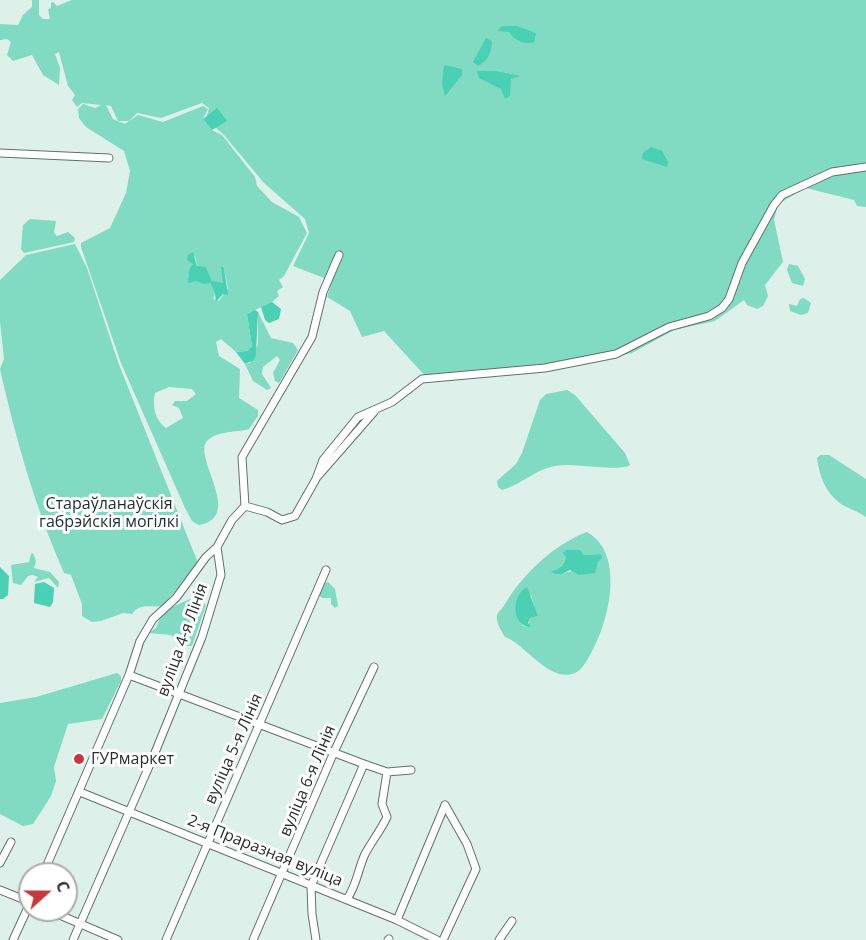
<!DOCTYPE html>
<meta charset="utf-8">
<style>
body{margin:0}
#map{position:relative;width:866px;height:940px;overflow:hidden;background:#ddf0ea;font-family:"Open Sans",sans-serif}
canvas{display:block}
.north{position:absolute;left:18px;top:862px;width:60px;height:60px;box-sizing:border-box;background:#fff;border:2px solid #a9acab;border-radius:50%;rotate:69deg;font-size:16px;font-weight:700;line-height:24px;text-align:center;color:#28302d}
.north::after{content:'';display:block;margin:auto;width:21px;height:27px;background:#c7373e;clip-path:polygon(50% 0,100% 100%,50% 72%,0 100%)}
</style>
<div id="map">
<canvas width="866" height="940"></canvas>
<div class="north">С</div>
</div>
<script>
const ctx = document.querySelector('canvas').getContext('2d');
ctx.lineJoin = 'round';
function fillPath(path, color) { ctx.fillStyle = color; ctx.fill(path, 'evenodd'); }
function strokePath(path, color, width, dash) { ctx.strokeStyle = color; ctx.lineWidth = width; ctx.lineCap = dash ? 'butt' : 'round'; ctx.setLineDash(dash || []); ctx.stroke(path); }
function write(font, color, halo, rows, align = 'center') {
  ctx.font = font + ' "Open Sans",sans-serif'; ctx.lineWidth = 6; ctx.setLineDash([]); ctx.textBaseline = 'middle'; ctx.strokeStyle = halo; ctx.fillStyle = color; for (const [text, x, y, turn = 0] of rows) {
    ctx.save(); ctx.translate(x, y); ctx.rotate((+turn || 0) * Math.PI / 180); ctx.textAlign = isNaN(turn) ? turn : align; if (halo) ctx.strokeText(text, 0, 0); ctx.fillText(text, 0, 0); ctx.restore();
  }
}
fillPath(new Path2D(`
 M32,0h7v15l4,4h7l-2,-10 3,-1v-5l2,-1 4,4 15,-6h794v207l-9,-1 -3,-6 -48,-12 -28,16 -4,16 9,42 -18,23 3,11 -5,10 -6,3 -10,-4 -3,-5 -29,21 -41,9 -42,23 -77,16 -126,11 -45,-49 -22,6 -12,-26 -23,-14 5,-16 -39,-15 16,-33 -4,-14 -41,-36 -40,-48 -18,-16 3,-11 -7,-5 -41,15 -24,-5 -8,8h-11l-7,-15 -5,-1 7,14 12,5 13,-9 25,7 40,-16 5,3 -5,10 9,11 10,5 33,42 2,9 15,16 27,15 8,16 -23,43 -5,4 4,7 -6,4 2,5 -7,6 -25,12 5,32 -5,5 -11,1 -15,-13 -5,3 3,14 21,13 -1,29 19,12v6l-9,13c-14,4 -29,1 -41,11 -18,15 38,77 -9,85l-7,-4 -7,-13 -64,-145 -40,-116v-4l29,-15 16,-35 4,-22 -6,-20 -38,-24 -7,-9 -1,-9 5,-5 12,4 6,-3 -19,-2 -5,4 -5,-7 3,-5 -7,-9 -9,-34 -4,2 5,14 -1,17 -16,-10 -11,-20 -19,6 -6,-6 4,-13 -4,-3 -7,1v-16l18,1 5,-10 9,-8zM195,256l3,12 8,-1 6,14 8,3 3,-1 1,-15 4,20 -9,13 -6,-2 2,-5 -5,-11 -22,-6 5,-13 -3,-5zM169,387l23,2 4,5 -9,7h-12l-3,4 7,3 4,10 -17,10c-11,-7 -14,-23 -11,-35z
 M30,219l26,2 -2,12 3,3 11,-4 7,6 -1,4 -50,11 -3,-4 2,-24z
 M75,244l12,24 31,94 80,201 -35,43c-12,2 -23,-4 -31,8l-9,-1 -22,8 -9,1 -10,-6v-12l-11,-29 -7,-2c-29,-66 -48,-133 -64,-204l4,-10 -4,-37v-42l26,-25z
 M789,264l9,2 7,13 -2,7 -11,-3 -5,-13z
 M804,298l7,5 -3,10 -7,2 -11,-4 -1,-7 8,2 3,-7z
 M258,312l13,26 22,5 5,7 -19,33 -4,-2 -2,-8 7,-13 -3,-4 -14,11 -1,7 9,14 -4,2 -14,-9 -8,-17 5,-1 8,-19z
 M567,390l8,5 50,58 5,12c-6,6 -51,0 -64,0 -28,0 -40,18 -64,25l-4,-3 -1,-6 19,-17 6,-11 18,-53 6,-6z
 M820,455h9l37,24v38c-8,-6 -17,-8 -25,-13 -15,-10 -22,-29 -24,-46z
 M587,532c39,22 22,91 3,123 -4,7 -9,17 -18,19 -24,7 -48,-31 -67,-37 -4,-7 -9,-13 -8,-22 1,-3 6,-7 8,-11 18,-30 48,-59 82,-72zM568,552l16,3 17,-1 -6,12 -32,7 -11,-2c12,-3 12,-9 16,-19zM531,595l6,21 -7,2 -2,9 -5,-1 -6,-9z
 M33,553l3,8 -2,7 16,4 9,10 -1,6 -9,-10 -15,4 4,-5 -5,-2 -5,1 -7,9 -8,-2 -2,-18 18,-3 2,-8z
 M328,582l7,7 3,17 -3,2 -4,-4v-6h-9l-4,-4 5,-10z
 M190,599h10l6,6 -14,41h-8l-13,-11 -22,-2 7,-5 4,-10 12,-11z
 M117,673l4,3v5l-19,38 -34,5 -14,43 2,14 -5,15 -18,28 -10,2 -23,-12v-111l36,-6z`), '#81dac2');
fillPath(new Path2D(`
 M502,26h15l19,7 -2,9c-9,4 -21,-3 -25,-10l-12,-1z
 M486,38l6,3c-1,12 -3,19 -14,25l-5,-4z
 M444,65l18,4v6l-17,21 -3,-12z
 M477,71h19l24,5 -9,3 -1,17 -5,3 -4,-10 -22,-11z
 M217,108l10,13 -15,9 -9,-11z
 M651,147l11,4 6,11 -1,5 -25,-8 1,-6z
 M193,252l4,14 9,1 6,14 11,2 -2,-17 3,2 4,27 -5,-1 -7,8 -1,-8 -5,-11 -6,1 -8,-3 -8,2 1,-13 4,-6 -6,-4 1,-5z
 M272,302l9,7 -2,10 -10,4 -4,-3 -4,-13z
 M255,310l3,2 -2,42 -2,6 -9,4 -9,-12 11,-1 5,-5 -5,-32z
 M566,550h14l4,5 17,-1 1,5 -4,2 -3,12 -16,2 -9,-5c-6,3 -13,7 -19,1 9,-2 13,-5 15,-14l-3,-4z
 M0,567l9,9 -1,19 -5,4h-3z
 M44,582l10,6 -1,14 -3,5 -16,-4 1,-19z
 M527,587l11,29 -8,2 -2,5 3,3 -3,1c-18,-5 -15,-33 -1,-40z`), '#4ad0b2');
const minor = new Path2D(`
 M0,153l109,5
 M318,476l56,-64
 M245,506l22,6 15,8 13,-4 21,-37 7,-19 35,-43 34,-15 30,-23 123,-11 71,-14 53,-27 40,-11 13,-8 7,-9 13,-36 32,-58 8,-10 50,-23 34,-5
 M129,675l235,89 23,8 24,-2
 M80,792l317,128 40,20
 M0,863l11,-21
 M43,874l86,-199 11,-34 13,-22 23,-21 30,-41 11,-10
 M0,890l30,12
 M347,899c10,-14 11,-30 18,-45 7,-13 16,-24 22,-37l-5,-13 5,-32
 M48,910l70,30
 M397,920l48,-115
 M13,940l17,-37
 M73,940l81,-185 48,-118 19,-62 -4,-28 15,-27 13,-14 -3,-49 70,-120 11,-45 16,-37
 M166,940l160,-370
 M253,940l81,-188 40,-85
 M316,940l-4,-26 -1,-28 53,-122
 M388,940l1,-1
 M443,940l33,-71 -9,-25 -22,-39
 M499,940l13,-19`);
strokePath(minor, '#60716c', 9);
strokePath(minor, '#fff', 7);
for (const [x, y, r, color] of [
 [79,759,6,"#c7373e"]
]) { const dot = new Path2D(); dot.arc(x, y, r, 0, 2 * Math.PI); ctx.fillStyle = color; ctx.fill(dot); strokePath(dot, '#fff', 2); }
write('16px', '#1a302a', '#fff', [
 ["Стараўланаўскія",109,504],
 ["габрэйскія могілкі",109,522]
]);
write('16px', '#28302d', '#fff', [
 ["вуліца 4-я Лінія",183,640,-70],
 ["вуліца 5-я Лінія",234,749,-66],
 ["вуліца 6-я Лінія",308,781,-67],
 ["2-я Праразная вуліца",265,851,22]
]);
write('16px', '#28302d', '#fff', [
 ["ГУРмаркет",91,759]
], 'left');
</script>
